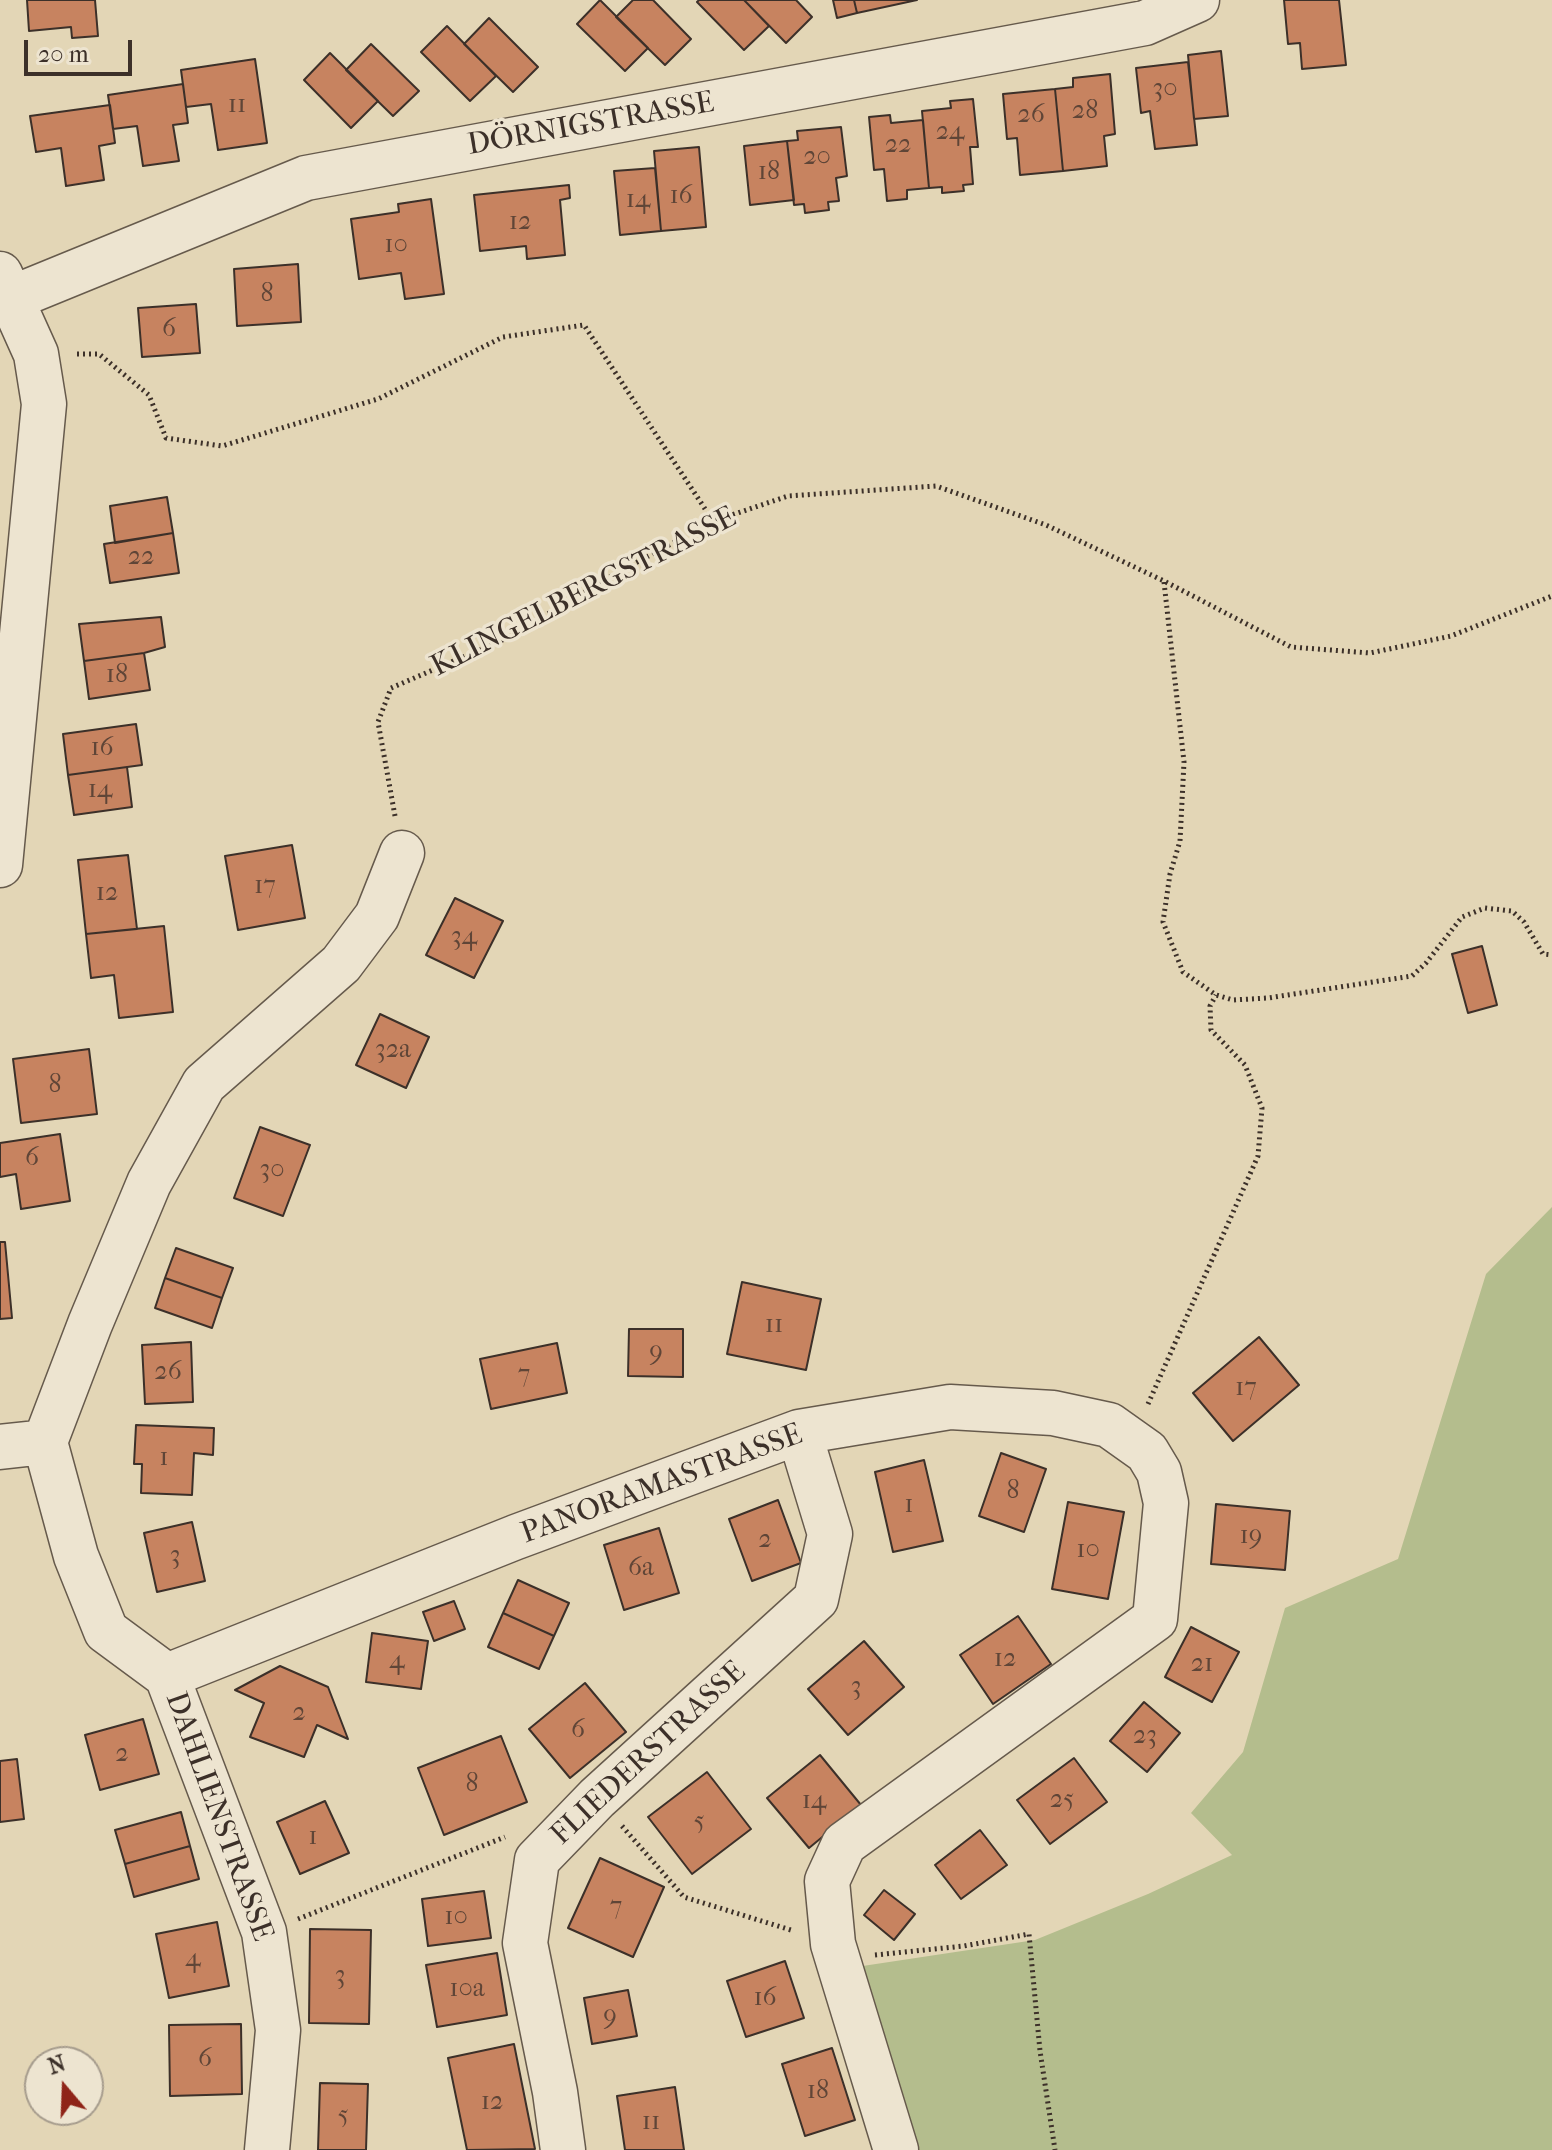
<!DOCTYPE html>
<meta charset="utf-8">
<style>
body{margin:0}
#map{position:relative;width:1552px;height:2150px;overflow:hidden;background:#e3d6b6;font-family:"IM FELL French Canon",serif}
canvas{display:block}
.north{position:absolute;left:24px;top:2046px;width:80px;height:80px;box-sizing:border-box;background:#ede4d0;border:2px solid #a69c8d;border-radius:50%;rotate:341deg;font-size:22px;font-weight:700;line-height:32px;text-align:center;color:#3c3029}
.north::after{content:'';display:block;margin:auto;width:28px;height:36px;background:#8f2418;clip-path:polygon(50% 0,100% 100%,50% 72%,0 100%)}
.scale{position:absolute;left:24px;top:40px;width:108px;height:36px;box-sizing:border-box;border:4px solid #3c3029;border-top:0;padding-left:10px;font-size:24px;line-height:28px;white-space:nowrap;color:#3c3029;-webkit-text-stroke:6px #ede4d0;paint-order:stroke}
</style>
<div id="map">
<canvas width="1552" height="2150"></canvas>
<div class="north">N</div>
<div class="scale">20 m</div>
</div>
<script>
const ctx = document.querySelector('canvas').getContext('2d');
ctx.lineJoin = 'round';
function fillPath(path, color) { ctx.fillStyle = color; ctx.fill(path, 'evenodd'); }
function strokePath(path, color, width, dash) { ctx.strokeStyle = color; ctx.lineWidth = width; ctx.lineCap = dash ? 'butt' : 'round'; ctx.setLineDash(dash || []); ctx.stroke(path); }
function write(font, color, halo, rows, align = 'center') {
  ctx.font = font + ' "IM FELL French Canon",serif'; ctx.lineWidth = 7; ctx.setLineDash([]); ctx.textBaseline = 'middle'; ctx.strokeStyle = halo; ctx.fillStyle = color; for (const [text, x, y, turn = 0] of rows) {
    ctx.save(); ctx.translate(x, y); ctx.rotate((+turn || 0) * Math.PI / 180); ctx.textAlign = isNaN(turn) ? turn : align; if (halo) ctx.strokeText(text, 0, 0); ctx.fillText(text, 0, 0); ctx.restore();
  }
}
fillPath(new Path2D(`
 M1552,1207v943h-636l-60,-183 179,-27 113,-46 84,-39 -41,-42 52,-61 42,-144 113,-49 88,-285z`), '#b4bd8d');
const building = new Path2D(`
 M27,0h68l3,36 -26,2 -1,-11 -42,4z
 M600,0l48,48 -23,23 -48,-47z
 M633,0h20l38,39 -26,26 -49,-48z
 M699,0h45l25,26 -25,24 -47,-48z
 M744,0h52l16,17 -26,26z
 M833,0h21l3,13 -20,5z
 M854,0h63l-60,13z
 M1284,0h55l7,65 -44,4 -2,-26 -12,1z
 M489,18l49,49 -25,25 -49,-48z
 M447,26l49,50 -26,25 -49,-49z
 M371,44l48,47 -26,25 -47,-46z
 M1221,51l7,65 -34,3 -6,-64z
 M330,53l48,48 -27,27 -47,-48z
 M255,59l12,84 -49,7 -7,-46 -25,3 -5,-37z
 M1188,62l9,83 -42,4 -5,-38 -9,2 -5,-45z
 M1110,74l5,60 -11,2 3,30 -44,5 -8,-82 18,-2v-9z
 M183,84l5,39 -15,2 6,36 -36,5 -6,-40 -24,3 -5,-34z
 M1055,89l8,82 -43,4 -3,-37 -10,1 -4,-45z
 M973,99l5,48h-8l3,37 -10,1 1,6 -22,2v-6l-13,1 -7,-77 29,-3 -1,-7z
 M110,105l5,38 -16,3 5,34 -38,6 -5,-38 -25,4 -6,-36z
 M890,115l1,8 32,-3 6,68 -22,2v9l-20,2 -3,-32 -10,1 -5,-53z
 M841,127l6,49 -11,2 3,23 -11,1 1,8 -24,3 -1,-9 -10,1 -7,-64 11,-1 -1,-9z
 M787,141l7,59 -44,5 -6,-59z
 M699,147l7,80 -45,4 -7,-80z
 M655,168l6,63 -41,4 -6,-64z
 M569,185l1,13 -10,2 5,55 -38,4 -1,-13 -46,5 -6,-56z
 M431,199l13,95 -39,5 -4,-26 -42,6 -8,-60 48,-7 -1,-8z
 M298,264l3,58 -64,4 -3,-57z
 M196,304l4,49 -58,4 -4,-49z
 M167,497l6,36 -58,10 -5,-37z
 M173,533l6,40 -69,10 -6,-39z
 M161,617l4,30 -21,6 -60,8 -5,-37z
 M144,653l6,37 -61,9 -5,-38z
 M136,724l6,41 -74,10 -5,-41z
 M127,767l5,40 -58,8 -6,-40z
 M292,845l13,73 -67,12 -13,-74z
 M128,855l9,74 -51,5 -8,-74z
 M455,898l48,23 -29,57 -48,-23z
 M164,926l9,86 -54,6 -5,-43 -23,3 -5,-44z
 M1482,946l15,59 -29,8 -16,-59z
 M380,1014l49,23 -23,51 -50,-23z
 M89,1049l8,65 -76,9 -8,-64z
 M260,1127l50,18 -27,71 -49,-18z
 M60,1134l10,67 -49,8 -5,-35 -16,3v-34z
 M0,1242h5l7,76 -12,1z
 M176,1248l57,20 -11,30 -57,-20z
 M165,1278l57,20 -10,30 -57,-20z
 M742,1282l79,17 -15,71 -79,-16z
 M629,1329h54v48l-55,-1z
 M1259,1337l40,48 -66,56 -40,-48z
 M191,1342l2,60 -48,2 -3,-59z
 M557,1343l10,50 -76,16 -11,-50z
 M136,1425l78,3 -1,27 -19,-2 -2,42 -51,-2 1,-29h-8z
 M1001,1453l45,16 -22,63 -45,-16z
 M924,1460l19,81 -50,11 -18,-80z
 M778,1500l23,63 -49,18 -23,-62z
 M1068,1502l56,10 -16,87 -56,-10z
 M1216,1504l74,7 -5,59 -74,-6z
 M192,1522l13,59 -48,11 -13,-59z
 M659,1528l20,65 -55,17 -20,-65z
 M518,1580l51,23 -15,33 -51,-23z
 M454,1601l11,28 -31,12 -11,-29z
 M503,1613l51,23 -15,33 -51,-22z
 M1018,1616l33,48 -58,40 -33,-49z
 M1191,1627l48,25 -27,50 -47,-25z
 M372,1633l56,8 -7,48 -55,-7z
 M864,1641l40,46 -56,48 -40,-46z
 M280,1666l48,21 20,52 -31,-14 -13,32 -54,-20 14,-34 -29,-13z
 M585,1683l41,49 -56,46 -41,-49z
 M1144,1702l36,31 -33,39 -37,-31z
 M143,1719l16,55 -59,16 -15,-55z
 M501,1736l26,66 -83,33 -26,-67z
 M820,1755l41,50 -52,43 -42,-50z
 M1074,1758l33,44 -57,42 -33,-44z
 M17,1759l7,60 -24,3v-61z
 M707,1772l44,57 -59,45 -44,-57z
 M325,1801l24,52 -49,21 -23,-52z
 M181,1812l9,34 -65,18 -10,-34z
 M980,1830l27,35 -46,34 -26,-34z
 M190,1846l9,33 -65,18 -9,-33z
 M600,1858l64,29 -31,70 -65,-29z
 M884,1890l31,24 -21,26 -30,-25z
 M484,1891l7,47 -63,8 -6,-47z
 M217,1922l12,64 -60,12 -13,-64z
 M310,1929l61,1 -2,94 -60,-1z
 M497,1953l10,62 -70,12 -11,-62z
 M785,1961l19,57 -58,19 -19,-56z
 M628,1990l9,46 -45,8 -8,-46z
 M241,2024l1,70 -72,2 -1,-71z
 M514,2044l21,105 -68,1 -19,-92z
 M832,2048l23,72 -50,16 -23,-72z
 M320,2083l48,1 -2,66h-48z
 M675,2087l9,63h-59l-8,-54z`);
fillPath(building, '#c78360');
strokePath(building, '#3c3029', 2);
const minor = new Path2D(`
 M0,274l36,80 8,50 -44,461
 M0,303l306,-125 839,-155 52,-23
 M45,1442l31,114 30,75 61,45 349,-139 283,-105 151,-25 103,6 56,12 38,27 12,20 7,31 -11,116 -311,225 -17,37 6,63 63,206
 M0,1447l45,-5 45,-118 59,-141 55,-99 137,-120 36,-48 25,-63
 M167,1676l97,256 14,98 -11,120
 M563,2150l-8,-58 -30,-149 12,-83 60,-62 219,-199 14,-65 -31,-102`);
strokePath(minor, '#665a4c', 47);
strokePath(new Path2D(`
 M77,354h22l50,41 17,43 56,8 156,-47 125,-62 81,-12 129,196
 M1164,582l20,180 -4,79 -10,33 -7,48 20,50 33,23 17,5 35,-2 144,-22 14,-13 36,-46 23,-9 27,3 12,11 19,32 9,1
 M395,816l-17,-94 13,-34 116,-50 106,-63 101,-54 74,-25 148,-10 110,39 118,56 127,66 79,6 81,-17 101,-40
 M1148,1404l110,-248 4,-48 -17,-43 -34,-35 -1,-24 6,-11
 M622,1826l62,71 110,34
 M298,1919l207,-82
 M875,1955l89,-9 65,-12 11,117 15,99`), '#3c3029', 5, [2, 4]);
strokePath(minor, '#ede4d0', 44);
write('26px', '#5f4537', null, [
 ["30",1165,90],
 ["11",237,106],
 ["28",1085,112],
 ["26",1031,116],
 ["24",950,133],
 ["22",898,146],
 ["20",817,158],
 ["18",769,173],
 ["16",681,197],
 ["14",638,201],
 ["12",520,223],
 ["10",396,246],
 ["8",267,295],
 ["6",169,330],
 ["22",141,558],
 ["18",117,676],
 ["16",102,749],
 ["14",100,791],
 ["17",265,887],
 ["12",107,894],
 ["34",464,938],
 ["32a",393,1051],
 ["8",55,1086],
 ["6",32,1159],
 ["30",272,1171],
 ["11",774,1326],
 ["9",656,1353],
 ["26",168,1373],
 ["7",524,1376],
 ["17",1246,1389],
 ["1",164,1459],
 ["8",1013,1492],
 ["1",909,1506],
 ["19",1251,1537],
 ["2",765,1541],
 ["10",1088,1551],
 ["3",175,1557],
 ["6a",641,1569],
 ["12",1005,1660],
 ["4",397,1662],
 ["21",1202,1665],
 ["3",856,1688],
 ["2",299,1714],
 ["6",578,1731],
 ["23",1145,1737],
 ["2",122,1755],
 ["8",472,1785],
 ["25",1062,1801],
 ["14",814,1802],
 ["5",699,1823],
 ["1",313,1838],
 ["7",616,1908],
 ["10",456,1918],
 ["4",193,1960],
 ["3",340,1977],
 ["10a",467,1990],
 ["16",765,1999],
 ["9",610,2017],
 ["6",205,2060],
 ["18",818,2092],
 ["12",492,2103],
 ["5",343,2117],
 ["11",651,2123]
]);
write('30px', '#3c3029', '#ede4d0', [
 ["DÖRNIGSTRASSE",591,125,-10],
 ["KLINGELBERGSTRASSE",584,593,-27],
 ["PANORAMASTRASSE",662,1485,-20],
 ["FLIEDERSTRASSE",649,1754,-43],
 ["DAHLIENSTRASSE",218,1817,70]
]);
</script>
